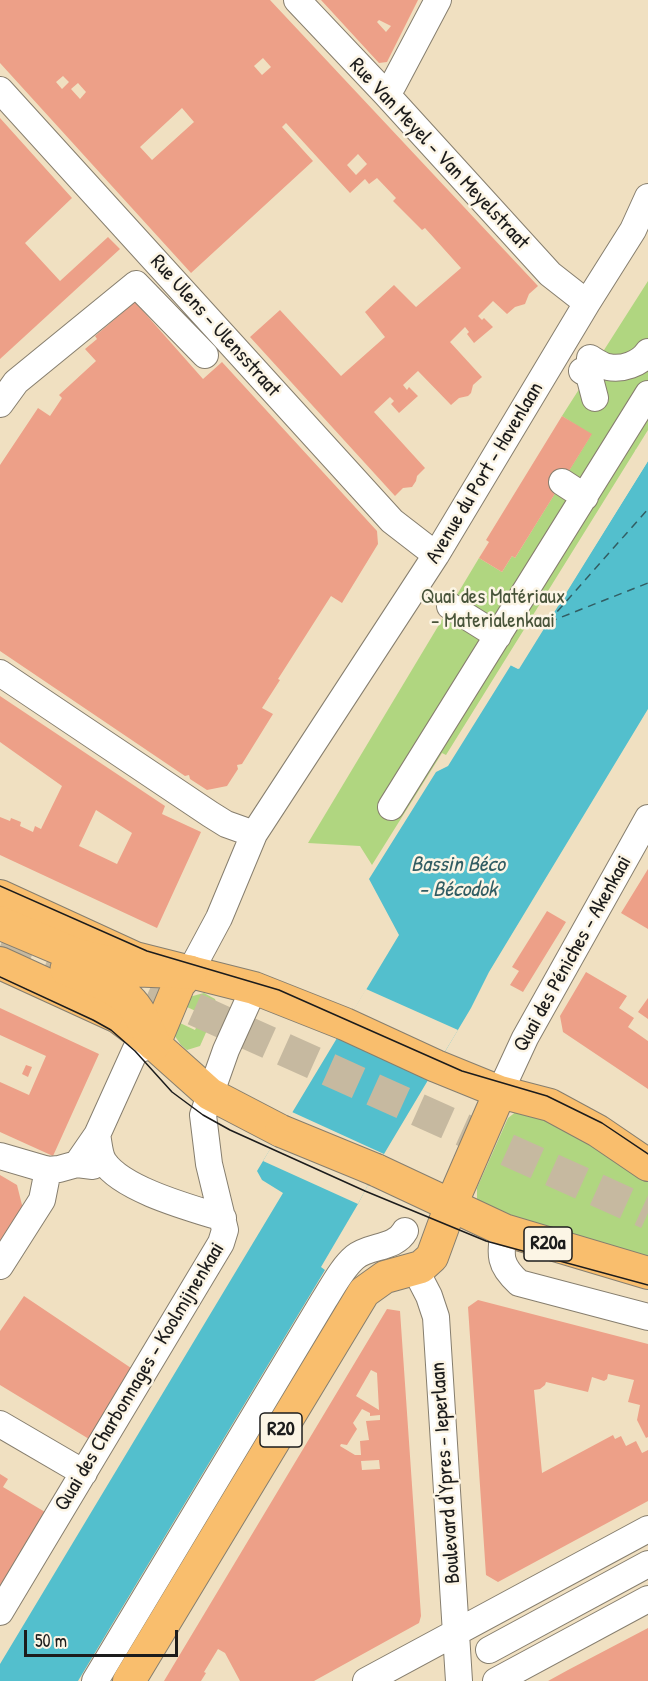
<!DOCTYPE html>
<meta charset="utf-8">
<style>
body{margin:0}
#map{position:relative;width:648px;height:1681px;overflow:hidden;background:#f0e0c1;font-family:"Patrick Hand",sans-serif}
canvas{display:block}
.scale{position:absolute;left:24px;top:1630px;width:154px;height:27px;box-sizing:border-box;border:3px solid #1c1c1c;border-top:0;padding-left:8px;font-size:18px;line-height:21px;white-space:nowrap;color:#1c1c1c;-webkit-text-stroke:4px #fcf5e5;paint-order:stroke}
</style>
<div id="map">
<canvas width="648" height="1681"></canvas>
<div class="scale">50 m</div>
</div>
<script>
const ctx = document.querySelector('canvas').getContext('2d');
ctx.lineJoin = 'round';
function fillPath(path, color) { ctx.fillStyle = color; ctx.fill(path, 'evenodd'); }
function strokePath(path, color, width, dash) { ctx.strokeStyle = color; ctx.lineWidth = width; ctx.lineCap = dash ? 'butt' : 'round'; ctx.setLineDash(dash || []); ctx.stroke(path); }
function write(font, color, halo, rows, align = 'center') {
  ctx.font = font + ' "Patrick Hand",sans-serif'; ctx.lineWidth = 5; ctx.setLineDash([]); ctx.textBaseline = 'middle'; ctx.strokeStyle = halo; ctx.fillStyle = color; for (const [text, x, y, turn = 0] of rows) {
    ctx.save(); ctx.translate(x, y); ctx.rotate((+turn || 0) * Math.PI / 180); ctx.textAlign = isNaN(turn) ? turn : align; if (halo) ctx.strokeText(text, 0, 0); ctx.fillText(text, 0, 0); ctx.restore();
  }
}
fillPath(new Path2D(`
 M648,281v149l-202,325 -4,-2 -70,112 -12,-19 -52,-3 171,-285 23,14 10,-16 3,2 76,-123 -29,-19z
 M204,993l11,6 2,7 -1,4 -16,36 -13,4 -6,-5 -18,-26 26,-22zM187,1007l15,7 -7,16 -15,-7z
 M527,1110l47,23 74,49v80l-127,-35 -44,-23v-16l31,-70 9,-7z`), '#b0d680');
fillPath(new Path2D(`
 M648,461v248l-159,263 -18,36 -87,146 -26,50 -37,63 4,3 -247,411h-78v-17l283,-471 -21,-13 -5,-9 142,-236 -30,-56 67,-107 12,-6 63,-101 8,4z`), '#53bfcd');
fillPath(new Path2D(`
 M636,449l12,7v5l-130,208 -10,-5 3,-2 6,3 129,-206 -11,-7z
 M366,989l92,41 -29,48 -91,-42z
 M292,1112l92,42 -26,50 -95,-43z`), '#f0e0c1');
strokePath(new Path2D(`
 M548,622l100,-113
 M549,622l99,-39`), '#325d63', 1.5, [8, 6]);
fillPath(new Path2D(`
 M0,0h270l268,286 -9,8 -4,10 -10,3 -8,7 -14,-13 -15,15 4,4 2,-2 9,9 -19,16 -7,-9 2,-2 -4,-5 -15,15 32,35 -9,8 -2,8 -3,3 -9,2 -8,7 -33,-34 -15,14 4,5 2,-3 9,9 -19,17 -8,-9 3,-3 -4,-4 -16,15 51,56 -8,8 -1,5 -4,6 -9,1 -8,8 -145,-159 30,-27 61,66 44,-39 -20,-25 29,-27 22,22 45,-39 -36,-40 -3,2 -29,-29 3,-3 -19,-20 -8,6 -4,-5 -15,14 -64,-70 -4,4 31,34 -122,112 -191,-210zM263,58l8,9 -9,8 -8,-9zM63,76l6,6 -7,7 -6,-7zM78,83l8,9 -6,7 -9,-10zM182,108l12,14 -42,38 -12,-13zM358,154l9,10 -11,11 -9,-10z
 M321,0h97l-31,62 -8,1zM379,20l12,6 -5,6 -9,-10z
 M0,118l72,80 -47,45 35,38 48,-44 12,12 -120,110z
 M135,302l68,77 19,-17 155,169 1,13 -36,59 -11,-7 -53,83 2,1 -18,28 11,6 -31,50 -5,1 1,4 -11,17 -20,4 -17,-11 -1,-4 -4,1 -185,-125v-186l38,-57 12,8 12,-18 -3,-3 37,-34 -11,-12 12,-10 -2,-3z
 M562,416l30,18 -77,124 -3,-2 -10,16 -23,-14 10,-16 -3,-2z
 M0,696l165,110 -3,8 39,18 -44,96 -157,-73v-38l10,4 1,-3 10,4 -1,4 13,6 2,-6 6,3 21,-43 -62,-44zM96,810l36,23 -15,31 -38,-18z
 M648,869v60l-27,-16z
 M547,911l19,11 -43,70 -13,-7 9,-14 -7,-4z
 M586,972l41,24 -8,12 15,10 -6,9 20,14v48l-85,-57 -3,-16z
 M648,998v21l-10,-7z
 M0,1008l99,46 -46,102 -53,-24v-50l29,13 17,-39 -46,-21z
 M26,1065l6,2 -4,10 -6,-3z
 M0,1175l17,10 6,24 -23,36z
 M24,1296l107,72 -42,71 -89,-54v-54z
 M478,1300l170,44v93l-2,1 -9,-18 3,-15 -12,-3 6,-22 -26,-6 -1,5 -3,2 -12,-4 -4,15 -42,-10 -1,3 -5,4 -6,1 8,83 71,-38 2,4 6,-3 5,10 10,-5 6,12 6,-3v51l-150,81 -12,-7 -18,-268z
 M387,1309l13,2 21,305 -2,7 -105,58h-74l-15,-28 -7,-4 -14,23 2,1 -5,8h-37zM371,1370l6,3 2,37 -23,-14zM362,1409l8,4v3l10,-1v5l-14,1 3,19 -9,1 1,14h-6l-15,-9 1,-2 6,1 10,-16 -4,-6zM379,1460l1,9 -18,1 -1,-9z
 M0,1474l8,5 -5,8 42,25 -45,76z
 M648,1628v53h-100l20,-11z`), '#eda088');
strokePath(new Path2D(`
 M0,946l91,41
 M105,969l543,244`), '#c6b9a0', 33, [33, 16]);
const minor = new Path2D(`
 M297,0l89,94 164,180 37,29
 M0,90l392,431 44,34
 M386,94l7,-9 45,-85
 M590,358c5,3 12,8 18,9 14,3 32,-3 40,-15
 M582,371l7,4 6,23
 M0,404l16,-22 120,-98 69,71
 M562,482l23,15
 M450,606l48,30
 M0,673l210,141 16,10 28,10
 M391,807l257,-413
 M190,972l29,-54 35,-84 182,-279 151,-252 46,-73 15,-33
 M500,1092l25,-54 123,-220
 M97,1135c2,8 2,20 7,27 19,28 87,46 119,56
 M0,1156l48,14 11,-1 18,-5 16,2
 M77,1164l20,-29 38,-84 19,-7
 M504,1230c-4,26 -5,35 15,53l129,34
 M0,1266l42,-66 6,-30
 M415,1269l14,27 7,21 23,364
 M0,1424l84,49
 M0,1612l221,-369 4,-13 -16,-66 -6,-49 23,-65 28,-62
 M489,1650l159,-86
 M95,1681l229,-381c9,-14 18,-32 31,-43 15,-12 40,-8 50,-26
 M366,1681l282,-152
 M496,1681l152,-82`);
const major = new Path2D(`
 M0,896l135,62 119,30 91,36 91,42 64,26 50,13 48,26 50,34
 M0,963l118,54 36,27 56,50 71,37
 M154,1044l25,-60 11,-12
 M376,1170l128,60 144,43
 M129,1681l235,-389 21,-15 36,-10 11,-10 19,-52 49,-113`);
const highway = new Path2D(`
 M0,923l76,32 63,15 51,2
 M67,969c20,8 45,15 61,30 12,11 19,30 26,45`);
strokePath(minor, '#867e6e', 28);
strokePath(major, '#867e6e', 34);
strokePath(highway, '#867e6e', 35);
strokePath(minor, '#fff', 26);
strokePath(major, '#f9be6d', 32);
strokePath(highway, '#f9be6d', 33);
strokePath(new Path2D(`
 M0,886l147,65 132,39 183,81 85,25 55,27 46,31
 M0,977l93,43 18,10 24,21 37,41 31,23 27,15 135,61 121,50 162,44`), '#1c1c1c', 1.5);
const majorBridge = new Path2D(`
 M281,1131l95,39`);
strokePath(majorBridge, '#867e6e', 34, []);
strokePath(majorBridge, '#f9be6d', 32);
for (const [x, y, w] of [
 [548,1244,48],
 [281,1430,42]
]) { const box = new Path2D(); box.roundRect(x - w / 2, y - 17, w, 34, 4.5); ctx.fillStyle = '#fcf5e5'; ctx.fill(box); strokePath(box, '#1c1c1c', 1.5); }
write('bold 20px', '#1c1c1c', null, [
 ["R20a",548,1244],
 ["R20",281,1430]
]);
write('21px', '#1c1c1c', '#fcf5e5', [
 ["Rue Van Meyel - Van Meyelstraat",439,154,47],
 ["Rue Ulens - Ulensstraat",215,326,48],
 ["Avenue du Port - Havenlaan",485,473,-59],
 ["Quai des Péniches - Akenkaai",573,954,-61],
 ["Quai des Charbonnages - Koolmijnenkaai",140,1377,-59],
 ["Boulevard d'Ypres - Ieperlaan",446,1473,-94]
]);
write('21px', '#48543a', '#fcf5e5', [
 ["Quai des Matériaux",493,597],
 ["- Materialenkaai",493,621]
]);
write('italic 22px', '#325d63', '#fcf5e5', [
 ["Bassin Béco",458,865],
 ["- Bécodok",458,890]
]);
</script>
